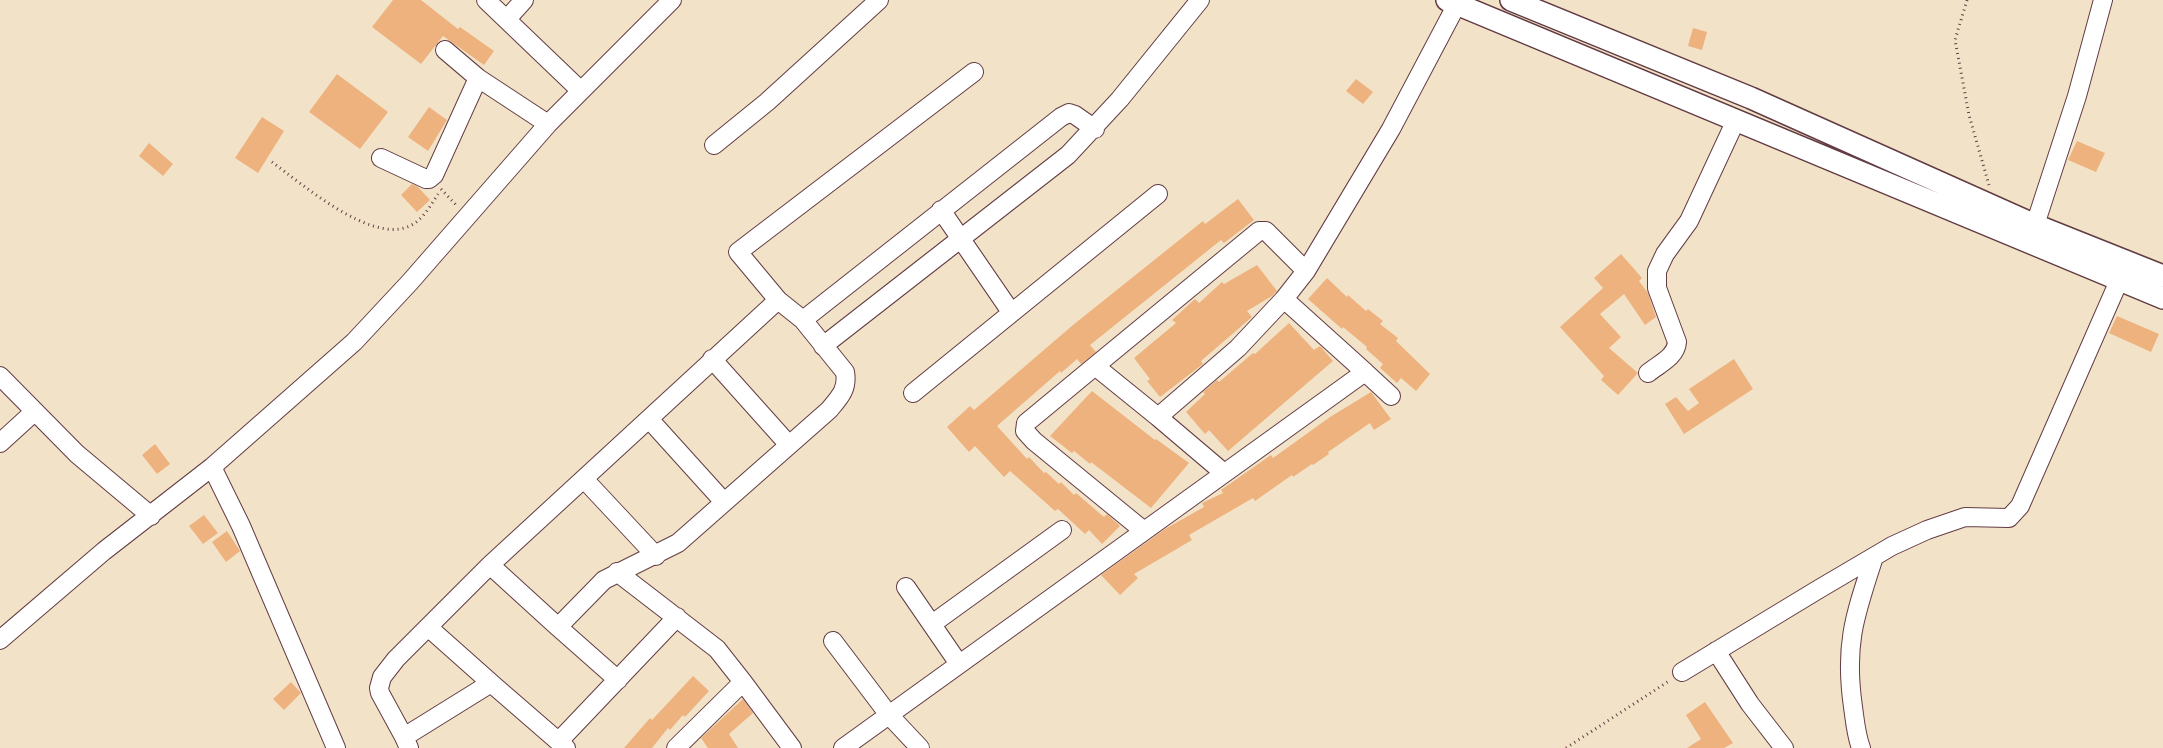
<!DOCTYPE html>
<style>
body{margin:0}
canvas{display:block;background:#f2e3c8}
</style>
<canvas width="2163" height="748"></canvas>
<script>
const ctx = document.querySelector('canvas').getContext('2d');
ctx.lineJoin = 'round';
function fillPath(path, color) { ctx.fillStyle = color; ctx.fill(path, 'evenodd'); }
function strokePath(path, color, width, dash) { ctx.strokeStyle = color; ctx.lineWidth = width; ctx.lineCap = dash ? 'butt' : 'round'; ctx.setLineDash(dash || []); ctx.stroke(path); }
fillPath(new Path2D(`
 M393,0h28l37,29 2,-2 34,24 -10,14 -41,-29 -22,28 -49,-37z
 M1693,28l14,4 -5,18 -14,-4z
 M337,74l51,38 -28,37 -51,-37z
 M1356,79l17,13 -10,12 -17,-13z
 M429,107l18,13 -19,31 -20,-14z
 M262,117l22,14 -26,42 -23,-15z
 M2077,141l28,12 -9,19 -28,-12z
 M149,143l24,21 -10,12 -24,-20z
 M412,184l6,3 12,13 -13,12 -16,-17z
 M1238,199l16,21 -30,23 -3,-3 -131,105 6,7 -15,12 -4,-5 -16,14 -1,-2 -63,55 30,33 2,-2 15,16 2,-1 13,12 2,-2 13,13 2,-2 28,24 3,-3 13,12 -18,18 -13,-14 -4,4 -27,-25 -3,2 -45,-40 -6,6 -29,-31 -6,6 -22,-25 23,-21 4,4 99,-85 130,-104 2,3z
 M1621,254l21,24 -3,3 9,12 8,24 -11,8 -21,-31 -24,20 21,23 -12,11 29,25 -20,22 -17,-15 3,-4 -44,-49 43,-39 -9,-10z
 M1257,265l20,26 -5,5 -25,15 5,6 -51,44 2,3 -43,33 -13,-16 3,-2 -16,-21 42,-35 -4,-3 23,-21 4,4 23,-21 2,2z
 M1327,278l20,19 1,-2 18,16 2,-2 15,12 -3,3 18,14 -2,3 34,33 -14,17 -15,-13 -4,5 -17,-15 3,-4 -17,-15 1,-2 -24,-20 -1,2 -34,-30z
 M2117,316l42,18 -8,18 -42,-19z
 M1289,323l25,27 6,-4 13,15 -105,90 -19,-21 -4,4 -19,-22 19,-18 -2,-2 14,-12 2,2 34,-29 2,1z
 M1734,359l19,30 -69,45 -19,-30 11,-7 12,14 11,-8 -10,-14z
 M1092,391l63,49 1,-1 33,24 -38,45 -60,-46 -1,2 -16,-13 -2,2 -22,-17z
 M1371,392l20,27 -17,11 -4,-7 -42,29 1,2 -16,11 -1,-1 -19,13 -1,-2 -37,26 -2,-3 -64,37 3,5 -58,34 4,4 -18,17 -19,-20 64,-46 39,-22 -2,-4 21,-10 -2,-3 50,-35 2,3 57,-41z
 M155,444l15,20 -13,10 -15,-19z
 M204,515l14,18 -15,11 -14,-18z
 M227,531l13,20 -14,11 -14,-20z
 M693,676l16,15 -24,26 -2,-2 -13,15 -2,-2 -16,20h-28l26,-30 2,2z
 M291,682l10,11 -17,17 -11,-11z
 M743,699l10,14 -24,21 9,14h-30l-7,-10z
 M1705,702l28,41 -9,5h-37l14,-9 -15,-24z`), '#eeb27f');
const minor = new Path2D(`
 M486,0l95,91
 M507,19l17,-19
 M478,78l70,46
 M714,145l53,-43 112,-102
 M381,158l45,21h3l5,-4 44,-97 -33,-28
 M941,210l70,102
 M2035,225l42,-129 26,-96
 M1284,299l22,-28
 M778,300l-40,-48 236,-180
 M803,320l258,-203 8,-4 6,2 20,14
 M823,346l245,-191 52,-56 80,-99
 M712,359l77,86
 M1095,366l164,-135h7l40,40 85,-142 66,-125
 M1365,372l26,24
 M1648,373c11,-9 28,-16 29,-31l-20,-54v-17l8,-17 24,-33 47,-101
 M0,376l77,78 74,62
 M913,393l245,-199
 M1158,417l66,56
 M649,419l75,83
 M0,443l34,-31
 M212,467l29,59 95,222
 M584,479l72,77
 M617,572l100,77 26,33
 M906,587l53,77
 M932,624l130,-94
 M428,627l63,56
 M558,627l60,53
 M0,640l104,-89 108,-84 142,-125 56,-60 138,-158 124,-124
 M833,641l56,74 31,33
 M1716,651l34,53 34,44
 M1682,672l137,-83 73,-43 35,-16 38,-13 44,1 11,-12 105,-239
 M404,737l-24,-44 -1,-5 3,-11 14,-18 94,-94 68,62 46,-47 74,-37 151,-133c11,-13 19,-21 16,-38l-42,-52 -25,-20 -288,265
 M559,741l118,-124
 M409,748l-5,-11 87,-54 75,65
 M676,748l67,-66 49,66
 M843,748l522,-376 -81,-73 -46,49 -80,69 -63,-51 -64,53 -5,4 -1,8 9,10 110,90
 M1861,748c-5,-13 -6,-27 -8,-41 -9,-63 2,-92 21,-150`);
const tertiary = new Path2D(`
 M1447,0l716,298
 M1511,0l240,98 284,127 128,51`);
strokePath(minor, '#633c43', 20);
strokePath(tertiary, '#633c43', 24);
strokePath(new Path2D(`
 M1967,0l-12,40 14,75 20,70
 M272,162c30,22 97,80 135,65 15,-5 23,-21 31,-33
 M441,189l16,17
 M1566,748l103,-67`), '#633c43', 3, [1, 4]);
strokePath(minor, '#fff', 18);
strokePath(tertiary, '#fff', 21);
</script>
